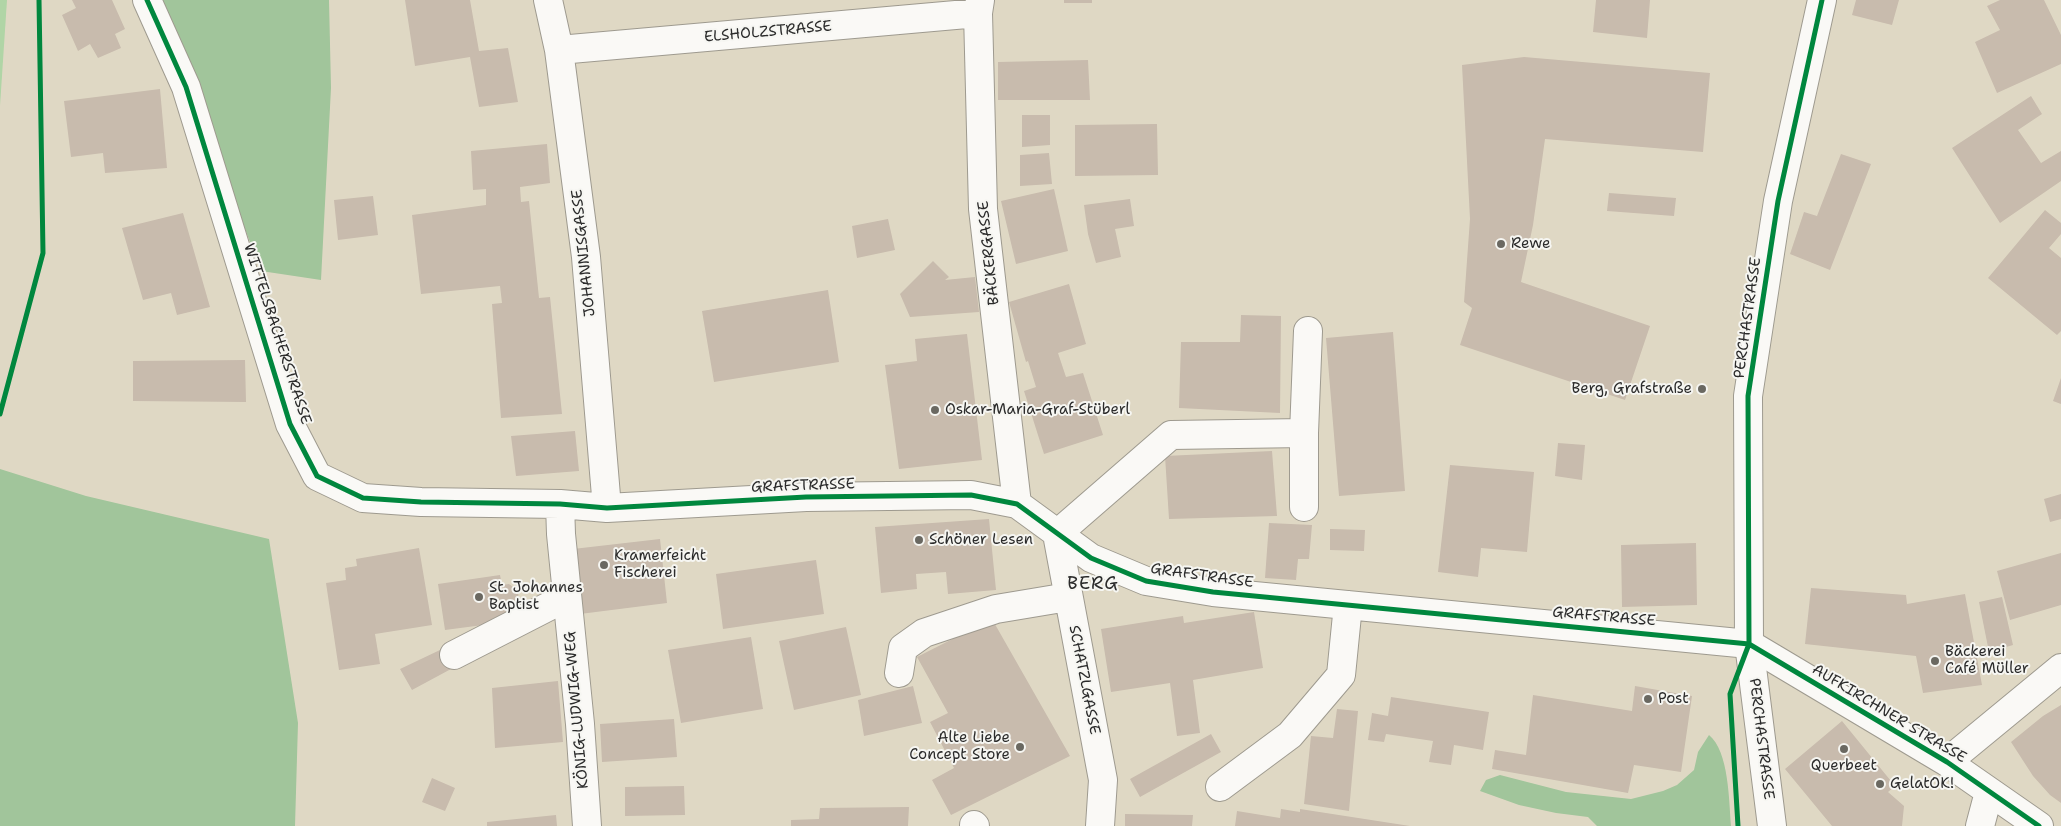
<!DOCTYPE html>
<meta charset="utf-8">
<style>
body{margin:0}
canvas{display:block;background:#dfd8c4}
</style>
<canvas width="2061" height="826"></canvas>
<script>
const ctx = document.querySelector('canvas').getContext('2d');
ctx.lineJoin = 'round';
function fillPath(path, color) { ctx.fillStyle = color; ctx.fill(path, 'evenodd'); }
function strokePath(path, color, width, dash) { ctx.strokeStyle = color; ctx.lineWidth = width; ctx.lineCap = dash ? 'butt' : 'round'; ctx.setLineDash(dash || []); ctx.stroke(path); }
function write(font, color, halo, rows, align = 'center') {
  ctx.font = font + ' "Shantell Sans",sans-serif'; ctx.lineWidth = 4; ctx.setLineDash([]); ctx.textBaseline = 'middle'; ctx.strokeStyle = halo; ctx.fillStyle = color; for (const [text, x, y, turn = 0] of rows) {
    ctx.save(); ctx.translate(x, y); ctx.rotate((+turn || 0) * Math.PI / 180); ctx.textAlign = isNaN(turn) ? turn : align; if (halo) ctx.strokeText(text, 0, 0); ctx.fillText(text, 0, 0); ctx.restore();
  }
}
fillPath(new Path2D(`
 M0,0h7l-7,106z`), '#b0d5a6');
fillPath(new Path2D(`
 M158,0h171l2,88 -10,192 -60,-9z
 M0,469l86,27 183,43 29,184 -3,103h-295z
 M1709,735c20,16 20,66 22,91h-134l-9,-9 -32,-4 -37,-8 -39,-14 6,-11 14,-5 66,17 65,7 32,-8 14,-6 17,-15 4,-18z`), '#a1c59b');
fillPath(new Path2D(`
 M72,0h40l13,29 -10,5 6,14 -23,10 -8,-14 -12,7 -16,-36 14,-7z
 M405,0h65l9,51 29,-3 10,54 -39,5 -9,-50 -55,9z
 M1064,0h28v3h-28z
 M1596,0h54l-3,38 -54,-6z
 M1856,0h43l-7,25 -40,-10z
 M2000,0h44l17,35v29l-64,29 -22,-51 25,-12 -13,-24z
 M1524,57l186,16 -7,79 -158,-13 -12,86 -12,57 129,44 -25,74 -165,-55 12,-37 -8,-6 6,-83 -8,-154z
 M1088,60l2,40h-92v-38z
 M160,89l7,79 -62,5 -2,-20 -32,4 -7,-56z
 M2031,96l11,18 -24,16 23,33 20,-12v30l-61,42 -48,-75z
 M1022,115h28v30l-28,2z
 M1157,124l1,51 -83,1v-51z
 M547,144l3,39 -30,4 1,15 8,-1 10,97 11,-1 12,117 -61,4 -9,-114 10,-1 -2,-17 -79,8 -9,-79 74,-10v-16l-13,1 -2,-39z
 M1049,153l3,31 -32,2v-31z
 M1841,154l30,10 -41,106 -40,-16 14,-42 13,4z
 M1054,189l14,62 -52,13 -15,-63z
 M1609,193l67,5 -2,18 -67,-5z
 M373,196l5,39 -40,5 -4,-40z
 M1130,199l4,27 -19,3 6,28 -25,6 -8,-29 -4,-29z
 M2045,210l16,13v11l-12,14 12,10v73l-4,4 -69,-57z
 M183,213l27,94 -33,8 -6,-22 -28,7 -21,-72z
 M888,219l7,31 -38,8 -5,-32z
 M933,261l16,16 -4,3 30,-3 4,35 -69,5 -10,-23z
 M1069,284l17,60 -28,9 8,24 17,-4 20,62 -59,19 -20,-63 12,-4 -8,-26 -2,1 -17,-60z
 M828,290l11,72 -125,20 -12,-71z
 M1241,315l40,1 -1,97 -101,-5 2,-66h59z
 M1393,332l12,159 -66,5 -13,-158z
 M967,334l15,126 -83,9 -14,-104 32,-4 -2,-22z
 M245,360l1,42 -113,-1v-40z
 M2061,378v26l-8,-3z
 M575,431l4,40 -63,5 -5,-40z
 M1558,443l27,2 -3,35 -27,-4z
 M1272,451l5,65 -108,3 -4,-63z
 M1450,465l84,7 -7,80 -46,-4 -3,29 -40,-5z
 M2061,494v25l-11,3 -6,-23z
 M989,519l7,71 -48,4 -2,-22 -30,2 1,15 -36,4 -6,-66z
 M1269,523l43,2 -3,34h-11l-2,21 -31,-2z
 M1330,529l35,1 -1,21 -34,-1z
 M660,539l7,64 -87,11 -7,-65z
 M1696,543l1,62 -75,2 -1,-62z
 M419,548l13,77 -57,9 5,30 -41,6 -13,-87 20,-3 -1,-12 12,-2 -1,-7z
 M2061,553v52l-51,15 -13,-49z
 M816,560l8,54 -101,15 -7,-55z
 M500,575l2,10 7,-1 9,7 1,12 -4,8 -10,2 1,9 -61,8 -7,-46z
 M1811,588l95,7 1,9 58,-10 17,91 -59,8 -7,-37 -111,-12z
 M2002,597l11,48 -24,7 -10,-50z
 M1254,612l9,56 -70,12 7,53 -23,3 -7,-53 -59,9 -10,-63 82,-13 1,7z
 M992,619l78,137 -119,59 -19,-35 22,-12 -24,-46 18,-9 -31,-56z
 M846,627l15,68 -67,15 -15,-69z
 M751,637l12,72 -82,14 -13,-73z
 M440,650l11,19 -39,21 -12,-21z
 M558,681l5,61 -68,6 -3,-60z
 M913,686l9,37 -58,13 -6,-36z
 M1635,686l57,10 -11,76 -47,-7 -6,28 -136,-24 3,-19 31,5 7,-60 99,16z
 M1391,697l98,15 -6,38 -29,-5 -3,20 -22,-3 4,-21 -47,-7 -2,8 -16,-2 4,-27 16,3z
 M2061,705v98l-11,-8 -17,-19 -22,-34 32,-26z
 M1337,709l21,2 -9,100 -45,-7 7,-68 22,2z
 M674,719l3,38 -75,5 -2,-38z
 M1842,721l53,65 -7,6 16,14 -2,20h-70l-47,-57z
 M1211,734l10,18 -81,45 -10,-18z
 M432,778l23,10 -10,23 -23,-9z
 M684,786l1,29 -60,1v-29z
 M909,807l-1,19h-117v-6l28,-1 1,-11z
 M1281,809l19,3v-3l110,17h-175l2,-15 43,7z
 M1125,814l68,1 -1,11h-67z
 M556,815l1,11h-70v-4z`), '#c8bbad');
const minor = new Path2D(`
 M147,0l39,87 104,337 27,52 46,22 58,4 139,2 47,4 199,-11 165,-2 46,9 74,54 55,23 67,11 536,52 198,118 92,64
 M548,0l11,50 27,207 21,251
 M980,0l-2,13 5,196 34,295
 M559,50l419,-37
 M560,504l1,30 19,190 7,102
 M1304,507v-74
 M454,655l113,-58
 M899,673l4,-25 21,-15 72,-24 72,-12
 M1947,762l114,-94
 M1220,787l70,-52 51,-60 7,-70
 M974,825l1,1
 M1100,826l3,-46 -46,-246 114,-99 133,-2 4,-102
 M1980,826l9,-34`);
const major = new Path2D(`
 M1772,826l-23,-182 -1,-248 30,-195 44,-201`);
strokePath(minor, '#9e9a8f', 30);
strokePath(major, '#9e9a8f', 30);
strokePath(minor, '#faf9f6', 28);
strokePath(major, '#faf9f6', 28);
strokePath(new Path2D(`
 M147,0l39,87 104,337 27,52 46,22 58,4 139,2 47,4 199,-11 165,-2 46,9 74,54 55,23 67,11 536,52 198,118 92,64
 M0,414l43,-161 -4,-253
 M1738,826l-8,-132 19,-50 -1,-248 30,-195 44,-201`), '#00873e', 5);
for (const [x, y, r, color] of [
 [1501,244,5,"#6a6861"],
 [1702,389,5,"#6a6861"],
 [935,410,5,"#6a6861"],
 [919,540,5,"#6a6861"],
 [604,565,5,"#6a6861"],
 [479,597,5,"#6a6861"],
 [1935,661,5,"#6a6861"],
 [1648,699,5,"#6a6861"],
 [1020,747,5,"#6a6861"],
 [1844,749,5,"#6a6861"],
 [1880,784,5,"#6a6861"]
]) { const dot = new Path2D(); dot.arc(x, y, r, 0, 2 * Math.PI); ctx.fillStyle = color; ctx.fill(dot); strokePath(dot, '#f6f6f2', 2); }
write('15px', '#2b2b2b', '#f6f6f2', [
 ["ELSHOLZSTRASSE",768,32,-5],
 ["JOHANNISGASSE",584,253,-96],
 ["BÄCKERGASSE",989,253,-96],
 ["PERCHASTRASSE",1748,318,-82],
 ["WITTELSBACHERSTRASSE",277,334,72],
 ["GRAFSTRASSE",803,486,-2],
 ["GRAFSTRASSE",1202,576,8],
 ["GRAFSTRASSE",1604,617,5],
 ["SCHATZLGASSE",1084,680,79],
 ["KÖNIG-LUDWIG-WEG",577,710,-95],
 ["AUFKIRCHNER STRASSE",1889,714,31],
 ["PERCHASTRASSE",1761,739,83]
]);
write('15px', '#2b2b2b', '#f6f6f2', [
 ["Rewe",1511,244],
 ["Berg, Grafstraße",1692,389,"right"],
 ["Oskar-Maria-Graf-Stüberl",945,410],
 ["Schöner Lesen",929,540],
 ["Kramerfeicht",614,556],
 ["Fischerei",614,573],
 ["St. Johannes",489,588],
 ["Baptist",489,605],
 ["Bäckerei",1945,652],
 ["Café Müller",1945,669],
 ["Post",1658,699],
 ["Alte Liebe",1010,738,"right"],
 ["Concept Store",1010,755,"right"],
 ["Querbeet",1844,766,"center"],
 ["GelatOK!",1890,784]
], 'left');
ctx.letterSpacing = '1px';
write('18px', '#2b2b2b', '#f6f6f2', [
 ["BERG",1093,584]
]);
ctx.letterSpacing = '0px';
</script>
